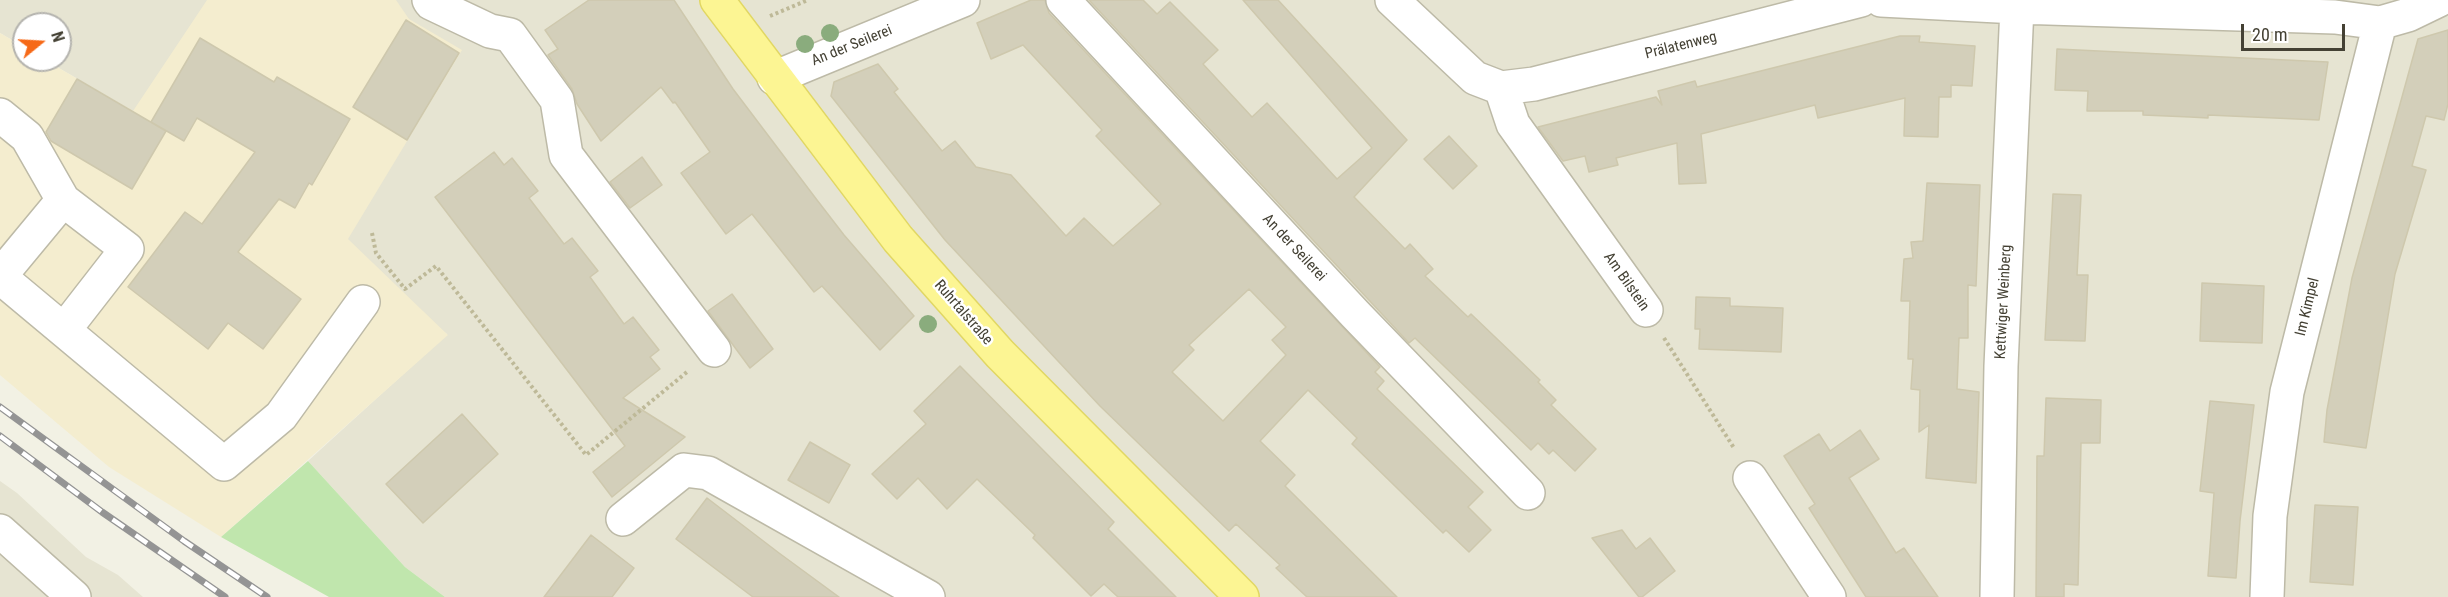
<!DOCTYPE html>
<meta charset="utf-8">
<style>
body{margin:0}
#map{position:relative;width:2448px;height:597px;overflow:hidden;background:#f2f1e4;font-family:"Roboto Condensed",sans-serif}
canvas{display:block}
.north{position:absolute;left:12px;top:12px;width:60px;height:60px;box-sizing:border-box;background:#fff;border:2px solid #b4b3ae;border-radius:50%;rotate:72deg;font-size:16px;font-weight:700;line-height:24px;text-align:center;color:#444134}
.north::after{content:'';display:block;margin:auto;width:21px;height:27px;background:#f66917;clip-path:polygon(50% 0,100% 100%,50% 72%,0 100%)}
.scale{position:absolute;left:2241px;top:24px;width:104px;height:27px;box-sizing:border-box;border:3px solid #444134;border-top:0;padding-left:8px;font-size:18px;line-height:21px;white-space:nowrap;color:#444134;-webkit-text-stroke:4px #fff;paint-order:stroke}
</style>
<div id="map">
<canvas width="2448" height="597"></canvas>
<div class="north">N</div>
<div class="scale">20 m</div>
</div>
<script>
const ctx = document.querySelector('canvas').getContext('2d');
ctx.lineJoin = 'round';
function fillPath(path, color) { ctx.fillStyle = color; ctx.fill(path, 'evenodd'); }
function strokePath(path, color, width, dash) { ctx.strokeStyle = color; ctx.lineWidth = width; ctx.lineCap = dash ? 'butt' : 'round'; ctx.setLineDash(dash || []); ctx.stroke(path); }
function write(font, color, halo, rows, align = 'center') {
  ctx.font = font + ' "Roboto Condensed",sans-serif'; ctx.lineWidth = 5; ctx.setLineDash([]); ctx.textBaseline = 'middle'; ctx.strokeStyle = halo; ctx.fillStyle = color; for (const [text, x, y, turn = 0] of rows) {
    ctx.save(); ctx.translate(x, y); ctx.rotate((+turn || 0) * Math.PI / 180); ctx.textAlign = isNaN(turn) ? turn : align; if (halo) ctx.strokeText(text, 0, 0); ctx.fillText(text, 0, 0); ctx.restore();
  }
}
fillPath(new Path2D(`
 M0,0h2448v597h-2003l-40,-30 -97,-106 139,-127 -263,-193 -139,-81h15v-36h-36v23l-24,-14z
 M0,481l17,12 69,64 32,18 25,22h-143z`), '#e6e4d2');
fillPath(new Path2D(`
 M207,0h189l13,19 53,31 -114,189 100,96 -227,202 -112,-70 -109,-92v-342l24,14v13h21l88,51z`), '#f4edcf');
fillPath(new Path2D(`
 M308,461l97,106 40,30h-116l-108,-60z`), '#c0e6ad');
const building = new Path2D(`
 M589,0h85l59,89 84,111 27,35 70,81 -34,34 -58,-64 -8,6 -62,-78 -26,20 -45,-61 29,-21 -35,-50 -2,1 -12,-16 -60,54 -24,-37 -5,-15 -24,-34 10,-6 -13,-19z
 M1031,0h14l4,13 331,354 -5,5 9,9 -7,8 106,103 -15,15 23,23 -22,22 -23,-22 -3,3 -91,-89 5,-6 -49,-48 -48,51 35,34 -10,11 112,111h-90l-31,-29 4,-3 -44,-41 -7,7 -129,-125 -155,-166 -114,-144 3,-14 44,-18 20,25 -4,3 48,59 13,-10 21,26 35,8 55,61 18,-18 29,28 48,-42 -65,-68 6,-6 -79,-85 -32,14 -14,-36zM1249,289l37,38 -14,13 14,15 -63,66 -51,-49 22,-22 -5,-5z
 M1089,0h54l14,14 13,-12 48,48 -15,14 49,53 15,-14 70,76 35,-31 -129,-148h35l129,140 -53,57 51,52 5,-5 23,25 -8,7 43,41 3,-3 69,66 -2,2 18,18 -5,5 45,44 -21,22 -22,-21 -4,4 -11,-11 -7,7 -116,-112 -6,5z
 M406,20l53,33 -52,87 -54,-33z
 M2448,30v74l-4,16 -18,-4 -14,50 14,4 -31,104 -29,174 -42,-6 3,-32 25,-132 66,-239z
 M1900,36h20l-1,6 56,4 -3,40 -21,-1v12h-12l-1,40 -34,-1 1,-38 -87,20 -3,-13 -114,29 5,49 -27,1 -2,-41 -61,15 2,7 -29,7 -4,-16 -22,5 -25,-34 118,-30 6,8 -4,-14 37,-10 2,6z
 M200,38l74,44 3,-5 73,42 -38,66 -3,-2 -14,25 -16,-9 -41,53 63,47 -38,50 -35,-26 -20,26 -80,-62 57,-75 17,12 53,-72 -58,-34 -13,23 -33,-19z
 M2057,49l271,13 -9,58 -111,-5v3l-18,-1 -47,-2v-4h-56l1,-20 -33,-1z
 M77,79l89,52 -34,58 -81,-48 -5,-9z
 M1449,136l28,30 -24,23 -29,-30z
 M494,152l10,13 8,-7 26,33 -9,7 35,46 8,-6 26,33 -8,6 34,47 9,-7 26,33 -9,7 10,12 -37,29 62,39 -73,60 -19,-25 32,-26 -190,-249z
 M642,157l20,28 -32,23 -20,-26z
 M1927,183l53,2 -4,101 -8,-1v53h-9l-2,51 22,3 -3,91 -50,-5 3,-53 -10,7 1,-42 -9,-1 2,-30h-5l2,-58h-9l3,-42 9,-1 -2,-16 12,-1z
 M2053,194l28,1 -4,80h11l-3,66 -40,-1z
 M2202,283l62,3 -2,57 -62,-2z
 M732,294l41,55 -23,19 -42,-57z
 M1696,297l34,1v8l53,2 -2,44 -82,-3 1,-20h-5z
 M960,366l154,156 -6,7 68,68h-58l-14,-13 -13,12 -58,-58 2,-3 -58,-56 -30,30 -29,-31 -21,21 -25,-25 54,-50 -12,-13z
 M2046,398l55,2 -1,43h-19l-3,142 -14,-1v13h-28l1,-141h7z
 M2210,401l44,4 -14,116 -4,57 -28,-2 6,-83 -14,-2z
 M462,414l36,40 -75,69 -37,-39z
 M1860,430l19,29 -30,19 47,75 8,-5 34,49h-72l-57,-89 6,-4 -31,-48 35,-22 11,17z
 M810,442l40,23 -21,38 -41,-23z
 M707,498l72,55 60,44h-86l-77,-58z
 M2315,505l43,2 -5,78 -43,-3z
 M1622,530l14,19 14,-11 25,33 -33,26h-3l-47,-59z
 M591,535l43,33 -22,29h-68z`);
fillPath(building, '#d3cfba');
strokePath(building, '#cec8ad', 1.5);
const minor = new Path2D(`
 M429,0l2,3 59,28 20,4 47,65 9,55 148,195
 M1063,0l292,314 173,179
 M1392,0l83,78 26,10 33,-4 327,-84
 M1881,0l136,7 318,10 45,6 28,-8 31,-15
 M774,78l189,-78
 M1501,88l12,36 133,186
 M0,115l27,22 36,63 -63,76
 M63,200l64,49 -63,81
 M0,277l224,187 57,-48 82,-114
 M1750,478l79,119
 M623,519l61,-49 24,3 220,124
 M0,531l74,66
 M1997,597l4,-231 16,-359
 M2267,597l3,-81 17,-124 93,-369`);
const major = new Path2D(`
 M717,0l181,239 102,115 242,243`);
strokePath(minor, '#bdbaa7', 36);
strokePath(major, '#e1d763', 36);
strokePath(new Path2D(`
 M770,16l38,-16
 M372,233l4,20 29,36 31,-23 150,189 101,-83
 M1664,338l70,110`), '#beb998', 4, [3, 3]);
strokePath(minor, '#fff', 33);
strokePath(major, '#fcf593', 33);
const rail = new Path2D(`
 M0,407l184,134 83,56
 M0,436l102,76 123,85`);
strokePath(rail, '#949494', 7);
strokePath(rail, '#fff', 4.5, [14]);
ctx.fillStyle = '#8aac7d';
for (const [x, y] of [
 [830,33],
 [805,44],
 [928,324]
]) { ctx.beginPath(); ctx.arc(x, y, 9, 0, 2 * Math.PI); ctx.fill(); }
write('15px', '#444134', '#fff', [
 ["An der Seilerei",852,46,-22],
 ["Prälatenweg",1681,46,-14],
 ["An der Seilerei",1294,248,47],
 ["Am Bilstein",1626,282,55],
 ["Kettwiger Weinberg",2004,302,-87],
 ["Im Kimpel",2308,307,-76],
 ["Ruhrtalstraße",963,313,49]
]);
</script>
